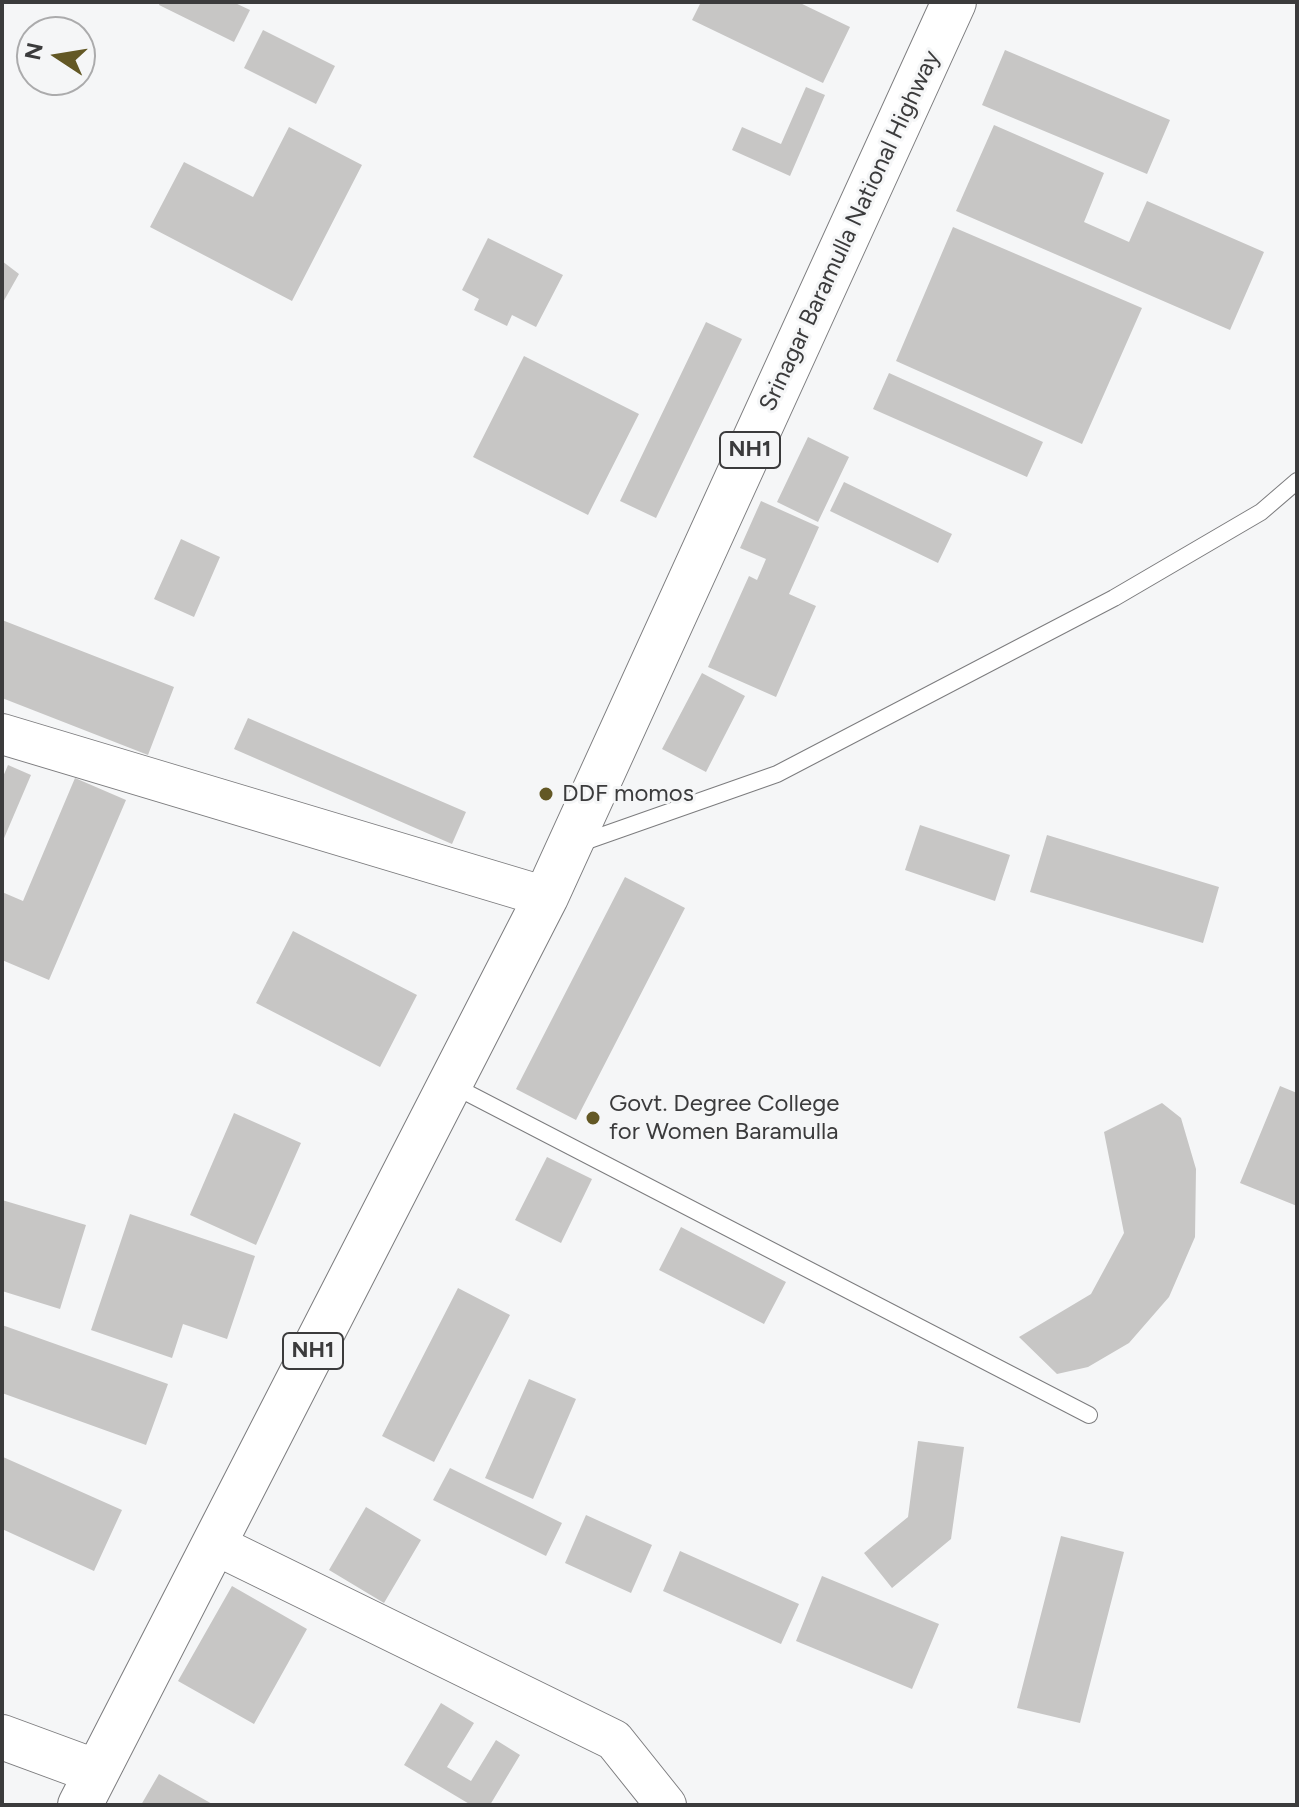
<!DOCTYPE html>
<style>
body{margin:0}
#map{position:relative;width:1299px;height:1807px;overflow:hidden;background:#f5f6f7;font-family:Figtree,sans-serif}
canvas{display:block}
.frame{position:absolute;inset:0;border:4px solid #3b3b3c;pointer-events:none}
.north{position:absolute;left:16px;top:16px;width:80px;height:80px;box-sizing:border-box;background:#f5f6f7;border:2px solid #ababac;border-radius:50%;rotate:282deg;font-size:22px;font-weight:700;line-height:32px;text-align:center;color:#3b3b3c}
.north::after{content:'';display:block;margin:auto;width:28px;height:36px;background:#635825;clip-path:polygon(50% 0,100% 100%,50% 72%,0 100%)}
</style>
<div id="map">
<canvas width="1299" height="1807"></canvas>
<div class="frame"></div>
<div class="north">N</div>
</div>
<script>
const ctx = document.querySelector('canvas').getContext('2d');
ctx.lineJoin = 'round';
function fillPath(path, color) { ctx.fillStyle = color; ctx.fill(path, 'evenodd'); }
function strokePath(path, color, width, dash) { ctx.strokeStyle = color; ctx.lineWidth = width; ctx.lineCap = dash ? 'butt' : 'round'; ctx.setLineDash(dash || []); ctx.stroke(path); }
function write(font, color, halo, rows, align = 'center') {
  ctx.font = font + ' Figtree,sans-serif'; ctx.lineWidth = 6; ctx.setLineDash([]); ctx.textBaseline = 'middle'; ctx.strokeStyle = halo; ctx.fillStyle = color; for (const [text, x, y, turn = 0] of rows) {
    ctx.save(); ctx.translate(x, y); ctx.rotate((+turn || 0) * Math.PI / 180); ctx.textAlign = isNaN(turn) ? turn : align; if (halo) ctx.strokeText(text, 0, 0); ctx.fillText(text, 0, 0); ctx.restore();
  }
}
fillPath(new Path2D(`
 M160,2h73l17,8 -16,32 -75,-37z
 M701,2h97l52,25 -27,56 -131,-63z
 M263,30l72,36 -19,38 -72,-36z
 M1005,50l165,70 -23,54 -165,-69z
 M806,87l19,8 -35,81 -58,-26 10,-23 39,17z
 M994,125l110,48 -20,49 45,20 18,-41 117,51 -34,78 -274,-119z
 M289,127l73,38 -70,136 -142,-74 34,-65 69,35z
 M953,227l189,81 -60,136 -186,-83z
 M488,238l75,37 -27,52 -24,-12 -5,11 -33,-16 5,-11 -17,-9z
 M2,261l17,13 -17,30z
 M706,322l36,17 -86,179 -36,-17z
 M524,356l115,58 -51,101 -115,-58z
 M889,373l154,69 -16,35 -154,-68z
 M808,437l41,20 -31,65 -41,-20z
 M844,482l108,52 -14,29 -108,-52z
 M761,501l58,26 -30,67 27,12 -40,91 -68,-30 41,-91 8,4 9,-21 -26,-11z
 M181,539l39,18 -26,60 -40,-18z
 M2,620l172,67 -26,68 -146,-57z
 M702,673l43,23 -39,76 -44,-23z
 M248,718l218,94 -14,32 -218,-95z
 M8,765l23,10 -29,68v-64z
 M75,778l51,22 -77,180 -47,-20v-68l21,9z
 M920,825l90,30 -15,46 -90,-31z
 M1047,835l172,52 -16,56 -173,-51z
 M625,877l60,31 -109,212 -60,-31z
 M293,931l124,64 -37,72 -124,-64z
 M1280,1086l17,7v113l-57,-23z
 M1162,1103l19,15 15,51 -1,68 -26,60 -40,46 -41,24 -31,7 -38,-37 72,-43 33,-61 -20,-101z
 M234,1113l67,30 -45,102 -66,-30z
 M547,1157l45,22 -31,64 -46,-23z
 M2,1200l84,25 -26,84 -58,-18z
 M130,1214l125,42 -28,83 -44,-15 -11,34 -81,-28z
 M681,1227l105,55 -22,42 -105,-54z
 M458,1288l52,27 -76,147 -52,-26z
 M2,1325l166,59 -22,61 -144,-52z
 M529,1379l47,20 -43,100 -48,-21z
 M918,1441l46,6 -13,92 -59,49 -28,-35 44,-36z
 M3,1457l119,53 -28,61 -92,-42z
 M450,1468l112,55 -16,33 -113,-56z
 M366,1507l55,33 -37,63 -55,-33z
 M586,1515l66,30 -21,48 -66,-30z
 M1061,1536l63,16 -44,171 -63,-15z
 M680,1551l119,53 -18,40 -118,-53z
 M822,1576l117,48 -27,65 -116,-48z
 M232,1586l75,43 -53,95 -76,-43z
 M441,1703l33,20 -27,44 24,14 25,-41 24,15 -30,50h-19l-67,-40z
 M159,1774l55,31h-73z`), '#c7c6c5');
const service = new Path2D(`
 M578,844l199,-70 337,-176 147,-86 36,-31
 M452,1085l637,330`);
const tertiary = new Path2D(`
 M2,734l544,163
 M214,1544l400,196 52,65`);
const trunk = new Path2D(`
 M2,1737l95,35
 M80,1805l466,-908 408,-895`);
strokePath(service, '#7c7c7e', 18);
strokePath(tertiary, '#7c7c7e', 42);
strokePath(trunk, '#7c7c7e', 46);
strokePath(service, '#fff', 16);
strokePath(tertiary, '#fff', 40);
strokePath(trunk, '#fff', 44);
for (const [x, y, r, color] of [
 [546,794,8,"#635825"],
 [593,1118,8,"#635825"]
]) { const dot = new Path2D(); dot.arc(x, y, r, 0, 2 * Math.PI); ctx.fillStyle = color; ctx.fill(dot); strokePath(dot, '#f5f6f7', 3); }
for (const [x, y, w] of [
 [750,450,60],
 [313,1351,60]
]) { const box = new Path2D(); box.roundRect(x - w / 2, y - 18, w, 36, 6); ctx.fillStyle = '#f5f6f7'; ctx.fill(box); strokePath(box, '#3b3b3c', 2); }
write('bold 22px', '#3b3b3c', null, [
 ["NH1",750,450],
 ["NH1",313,1351]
]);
write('24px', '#3b3b3c', '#f5f6f7', [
 ["Srinagar Baramulla National Highway",850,231,-65]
]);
write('24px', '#3b3b3c', '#f5f6f7', [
 ["DDF momos",562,794],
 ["Govt. Degree College",609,1104],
 ["for Women Baramulla",609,1132]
], 'left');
</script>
